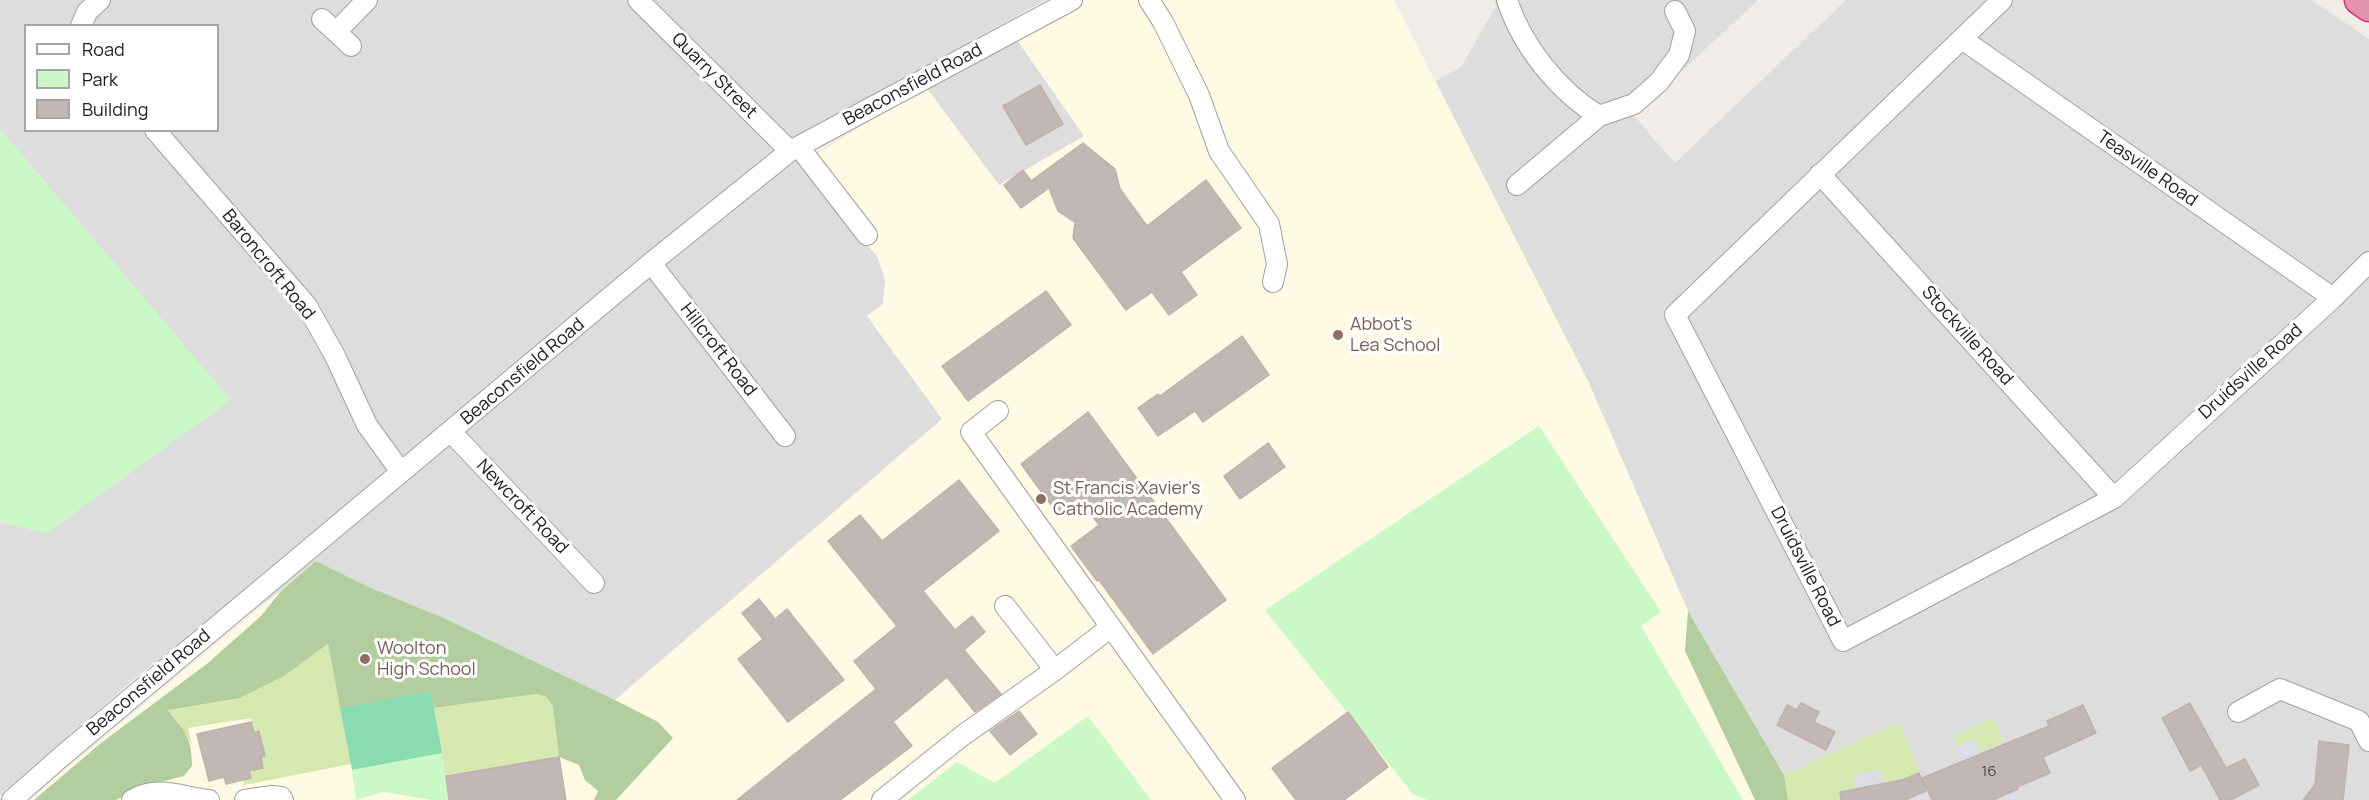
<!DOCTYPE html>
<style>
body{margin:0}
#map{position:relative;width:2369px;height:800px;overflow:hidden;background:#f0ece7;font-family:Manrope,sans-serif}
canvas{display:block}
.legend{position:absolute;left:24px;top:24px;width:195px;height:108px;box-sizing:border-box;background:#fff;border:2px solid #a6a6a6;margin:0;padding:8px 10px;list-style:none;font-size:18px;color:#202020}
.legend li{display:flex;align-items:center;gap:12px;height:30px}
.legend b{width:30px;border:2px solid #a6a6a6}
</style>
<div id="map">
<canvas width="2369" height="800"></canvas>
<ul class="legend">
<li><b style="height:8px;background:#fff"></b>Road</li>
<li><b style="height:16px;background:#caf8c7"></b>Park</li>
<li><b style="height:16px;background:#c1b7b4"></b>Building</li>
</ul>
</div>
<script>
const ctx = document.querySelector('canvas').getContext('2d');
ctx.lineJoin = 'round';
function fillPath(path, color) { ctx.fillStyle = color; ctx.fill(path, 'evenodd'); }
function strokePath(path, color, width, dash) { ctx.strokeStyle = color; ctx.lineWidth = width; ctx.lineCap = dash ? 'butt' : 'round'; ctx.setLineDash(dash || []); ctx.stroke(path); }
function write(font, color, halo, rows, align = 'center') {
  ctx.font = font + ' Manrope,sans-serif'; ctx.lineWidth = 6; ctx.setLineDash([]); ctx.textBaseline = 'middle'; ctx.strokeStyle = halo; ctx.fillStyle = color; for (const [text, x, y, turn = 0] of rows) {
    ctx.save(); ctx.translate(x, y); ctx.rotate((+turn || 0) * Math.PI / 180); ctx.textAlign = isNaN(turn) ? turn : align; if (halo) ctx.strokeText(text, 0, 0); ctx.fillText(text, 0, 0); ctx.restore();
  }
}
fillPath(new Path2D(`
 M0,0h1045l-256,144 89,114 7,22 -2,24 -16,12 76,103 -328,281 -171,-82 -75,-31 -53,-25 -35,29 -118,81 -9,-10 -154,133v-273l47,11 183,-133 -230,-271zM26,26h192v104h-192z
 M1494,0h264l-124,116 41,47 171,-163h466l57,39v761h-581l-5,-25 -95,-164 -100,-230 -154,-299 27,-15 35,-61z
 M1015,37l69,99 -85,50 -74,-100z`), '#deddde');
fillPath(new Path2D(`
 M1088,0h306l194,381 100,230 96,164 4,25h-1759l287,-239 53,26 75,31 171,82 327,-281 -75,-103 16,-12 2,-24 -7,-22 -75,-95 122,-77 74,99 85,-49 -69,-99z`), '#fefae3');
fillPath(new Path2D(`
 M328,644l23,120 -107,21 -1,-5 8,-2 -2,-7 14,-3 -2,-11 4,-1 -6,-25 -5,2 -3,-15 -63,10 4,17 -14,-24 -10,-11 72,-12 44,-22z
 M536,694l11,3 6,10 6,50 -114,18 -11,-67z
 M1993,718l9,18 -1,8 -21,7 -6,-12 -17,8 -4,-10z
 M1899,722l13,29 7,22 -17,7 -19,2 -3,-12 -27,5 5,25h-70l-4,-25z`), '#d4e8b0');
fillPath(new Path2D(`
 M316,561l53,26 75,31 171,82 43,22 15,16 -57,62h-22l4,-9 -13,-11 -6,-15 -20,-8 -6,-50 -6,-10 -11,-3 -102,14 -3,-16 -91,16 -12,-64 -44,32 -44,22 -72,12c17,21 24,28 24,56l-8,10 -38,10 -30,14h-82l67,-57 107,-80 53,-47 20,-25z
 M1688,611l96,164 4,25h-33l-70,-149z`), '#b3ce9e');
fillPath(new Path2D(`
 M0,129l231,271 -184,133 -47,-11z
 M1539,426l122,186 -20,14 102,174h-315l-15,-6 -148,-184z
 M1088,716l63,84h-243l49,-38 38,21z
 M442,753l7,47h-18l-47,-8 -28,8 -4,-30z`), '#caf8c7');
fillPath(new Path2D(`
 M431,691l11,62 -90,17 -12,-62z`), '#89dcb0');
fillPath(new Path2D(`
 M1974,739l27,58 17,-8 -18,-43 -18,7 -1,-2 20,-7 4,1 18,46 -8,3 2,6h-16l-8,-16 -31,-21 -5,-16z
 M1880,770l3,12 17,-1 8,18 18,-8 3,9h-29l-19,-15 -3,-10 -11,2 2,9 -11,14 -5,-25z`), '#dcdde6');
const building = new Path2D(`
 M1040,85l23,39 -37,21 -23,-39z
 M1083,143l32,26 5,20 27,37 59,-46 35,48 -60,44 16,23 -28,20 -17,-23 -26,18 -53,-72 2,-16 -17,-11 -9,-23 -28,20 -17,-23 19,-15 8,11z
 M1046,291l25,34 -103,76 -26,-35z
 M1242,336l27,39 -66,47 -8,-11 -37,25 -20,-28 20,-14 2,2z
 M1088,412l138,188 -73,54 -54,-74 -2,1 -26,-35 28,-21 -20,-28 -22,16 -36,-49z
 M1268,443l17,24 -45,32 -16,-23z
 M959,480l40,51 -76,60 32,39 17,-14 13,16 -21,18 37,44 -26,18 -28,-35 -54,45 19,24 -72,54h-103l139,-111 -22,-28 43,-35 -69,-85 32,-26 22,26z
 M759,599l16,20 12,-10 57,71 -56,42 -50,-63 25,-20 -21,-26z
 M1801,703l18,9 -5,10 21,10 -9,18 -49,-25 10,-20 10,5z
 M2190,703l36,65 19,-9 14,26 -28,15h-11l-19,-35 -11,6 -28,-53z
 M2083,705l13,28 -53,24 7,16 -33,14 1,2 -25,11h-61l-10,-22 127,-52 -2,-5z
 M1019,711l18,23 -27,21 -20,-24z
 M1348,712l40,55 -44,33h-48l-24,-32z
 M251,722l3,11 5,-2 6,25 -4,1 2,11 -14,3 2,7 -25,6 -2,-7 -15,4 -12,-47z
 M2319,741l30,4 -6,55h-40l12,-15z
 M559,757l7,43h-117l-3,-24z
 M1919,773l7,18 -21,9h-64l-1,-8 62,-12z`);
fillPath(building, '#c1b7b4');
strokePath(building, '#c2b1aa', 1.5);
const minor = new Path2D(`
 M638,0l152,151
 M1149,0l14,22 36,73 20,56 50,73 8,40 -4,18
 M1507,0c15,46 51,91 92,116l35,-12 25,-22 20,-27 6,-24 -10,-20
 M2002,0l-327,315 168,326 271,-143 219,-200 36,-36
 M322,19l14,13
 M81,26l6,-14 13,-12
 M1962,39l371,259
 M351,46l-15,-14 31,-32
 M155,130l152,176 28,50 32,69 34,47
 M799,147l68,88
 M1820,174l294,324
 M1517,185l82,-69
 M651,263l134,173
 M998,411l-27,21 264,368
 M451,432l143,151
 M1005,606l50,64 56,-43
 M2238,712l42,-23 79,32 10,20
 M12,800l50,-44 589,-493 139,-112 282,-151
 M132,800c25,-15 50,-3 77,0
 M245,800l27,-4 9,1 2,3
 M882,800l80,-64 93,-66`);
const highway = new Path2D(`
 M2359,0l10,7`);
strokePath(minor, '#a1a1a1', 22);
strokePath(highway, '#d42f80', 31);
strokePath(minor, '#fff', 20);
strokePath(highway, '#e493ae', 28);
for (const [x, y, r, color] of [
 [1338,335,6,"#8d6e63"],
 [1041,499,6,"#8d6e63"],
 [365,659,6,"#8d6e63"]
]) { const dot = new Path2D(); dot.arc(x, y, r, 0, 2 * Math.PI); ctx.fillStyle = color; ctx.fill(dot); strokePath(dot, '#fff', 2); }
write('15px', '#484645', null, [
 ["16",1989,772]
]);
write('18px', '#202020', '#fff', [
 ["Quarry Street",714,76,45],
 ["Beaconsfield Road",913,85,-28],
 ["Teasville Road",2147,169,35],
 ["Baroncroft Road",268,265,51],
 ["Stockville Road",1967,336,48],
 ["Hillcroft Road",718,350,52],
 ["Beaconsfield Road",523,372,-40],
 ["Druidsville Road",2251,372,-42],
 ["Newcroft Road",522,507,46],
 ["Druidsville Road",1805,567,63],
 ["Beaconsfield Road",149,683,-40]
]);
write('18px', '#785e54', '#fff', [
 ["Abbot's",1350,325],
 ["Lea School",1350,346],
 ["St Francis Xavier's",1053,489],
 ["Catholic Academy",1053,510],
 ["Woolton",377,649],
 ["High School",377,670]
], 'left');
</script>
